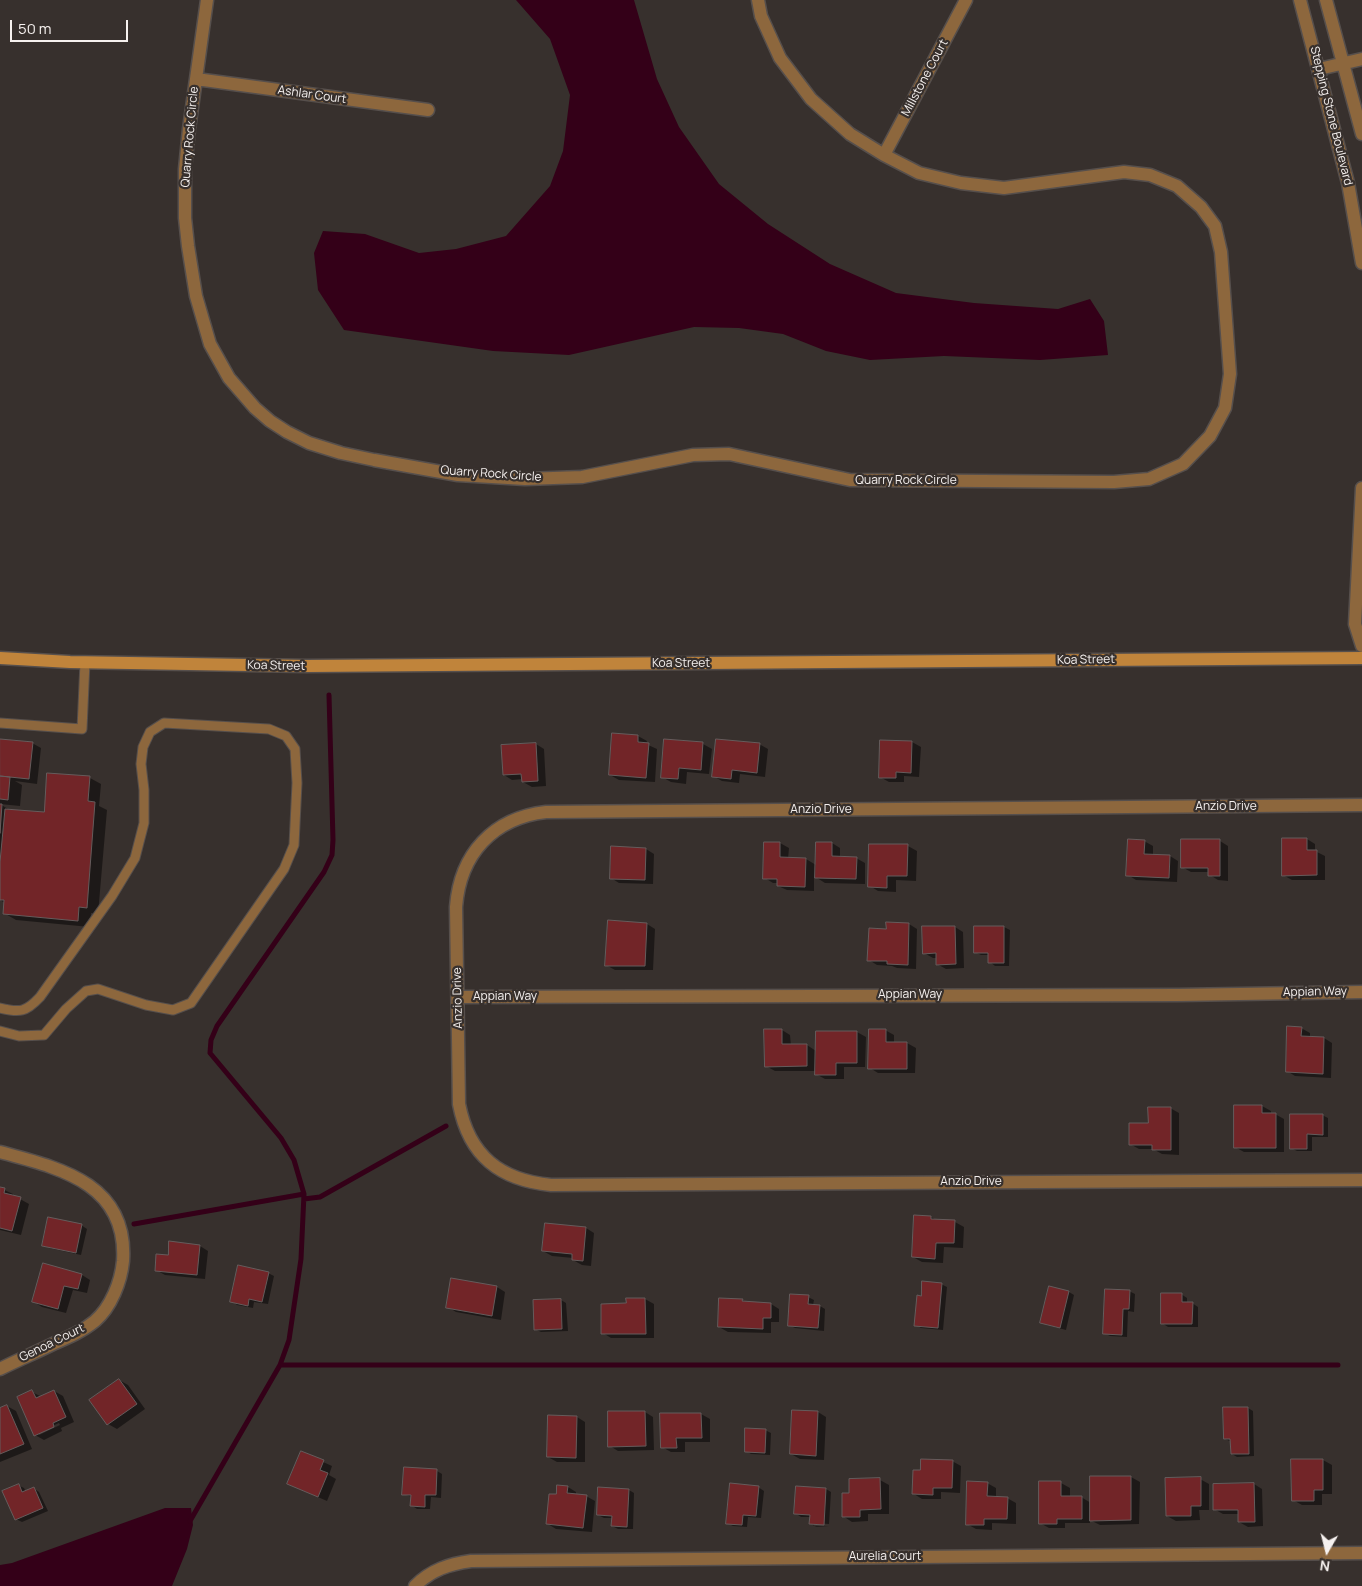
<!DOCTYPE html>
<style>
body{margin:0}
#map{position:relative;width:1362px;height:1586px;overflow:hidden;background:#37302d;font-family:Manrope,sans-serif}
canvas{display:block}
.north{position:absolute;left:1302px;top:1526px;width:50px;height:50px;-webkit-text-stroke:4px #37302d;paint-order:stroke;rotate:188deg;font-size:14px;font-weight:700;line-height:20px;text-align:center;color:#f6f1ef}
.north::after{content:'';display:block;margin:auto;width:18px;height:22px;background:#f6f1ef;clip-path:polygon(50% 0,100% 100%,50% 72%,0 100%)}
.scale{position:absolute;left:10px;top:20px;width:118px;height:22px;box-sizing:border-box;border:2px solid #f6f1ef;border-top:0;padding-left:6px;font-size:15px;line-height:18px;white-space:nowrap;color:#f6f1ef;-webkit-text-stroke:4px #37302d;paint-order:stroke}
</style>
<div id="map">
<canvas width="1362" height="1586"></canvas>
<div class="north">N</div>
<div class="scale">50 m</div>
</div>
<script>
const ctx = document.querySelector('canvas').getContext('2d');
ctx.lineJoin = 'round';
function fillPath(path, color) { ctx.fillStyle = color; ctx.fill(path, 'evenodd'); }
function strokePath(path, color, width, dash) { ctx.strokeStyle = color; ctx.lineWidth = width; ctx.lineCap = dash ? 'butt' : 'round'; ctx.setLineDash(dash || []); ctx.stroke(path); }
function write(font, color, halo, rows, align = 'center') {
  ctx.font = font + ' Manrope,sans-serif'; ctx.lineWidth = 4.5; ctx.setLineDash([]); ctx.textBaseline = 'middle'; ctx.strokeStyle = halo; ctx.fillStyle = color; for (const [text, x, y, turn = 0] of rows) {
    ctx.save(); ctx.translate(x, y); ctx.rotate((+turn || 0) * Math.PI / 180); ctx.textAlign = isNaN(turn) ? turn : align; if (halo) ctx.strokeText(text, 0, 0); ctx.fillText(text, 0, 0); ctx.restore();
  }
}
fillPath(new Path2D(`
 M516,0h118l23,79 22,48 40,57 49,40 62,40 66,29 78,10 84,6 32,-10 14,22 4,34 -68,5 -96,-4 -74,4 -44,-9 -43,-17 -44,-6 -45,-1 -125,28 -76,-4 -149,-21 -26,-40 -4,-37 9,-22 42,3 54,19 37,-4 50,-13 44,-50 13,-35 7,-56 -20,-56z
 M165,1508h26l2,17 -6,24 -15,37h-172v-21l12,-2z`), '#340018');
fillPath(new Path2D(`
 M638,736l9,5 -1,3 11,5 -2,33 -36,-2 -9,-5z
 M0,740l32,3 9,5 -4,36 -22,-3 7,4 -2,21 -20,-2z
 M665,741l38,3 9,5 -3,25 -22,-2 -1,12 -15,-2 -9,-5z
 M882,741l30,1 9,5 -2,30 -15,-1v6h-15l-9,-5z
 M536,744l8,5 2,37 -14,1 -9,-5v-3l-11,1 -8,-5z
 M759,744l9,5 -3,28 -25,-3 -1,9 -17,-2 -9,-5z
 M90,778l11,6 -2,22 8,4 -9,104 -7,-1 -1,14 -74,-7 -12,-7 1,-10 -5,-3 2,-45h-2v-51l11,7 34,3z
 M1307,839l8,5v7l10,5v24h-33l-9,-5z
 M1144,841l9,5v10h17l8,5 -1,21 -41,-2 -8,-5z
 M1220,841l8,5v35l-10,-1 -8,-5v-3h-19l-9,-5z
 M780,843l9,5 -1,11h18l10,6 16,-22 8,5v10h16l9,5v21l-40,-1 -11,-7v15l-27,-1 -9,-4v-3h-5l-8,-5z
 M908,846l9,5 -1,30 -20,-1v12l-18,-1 -8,-5z
 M646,849l8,5 -1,30 -34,-1 -8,-5z
 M647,924l8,5 -2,41h-38l-9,-5z
 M909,924l8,5 -1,40 -19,-1 -5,-2 -15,-1 -8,-5 18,-30z
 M955,927l8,5 1,36 -18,1 -9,-5v-6h-4l-9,-5z
 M976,927h28l6,3 -1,36h-14l-5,-4v-7h-9l-6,-3z
 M1301,1028l9,5v4l14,1 8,5 -1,35 -36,-2 -8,-5z
 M782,1030l8,5 1,11 16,-1 9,6 1,-19h40l9,5 -1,30h-21v12h-19l-9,-5v-3h-41l-9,-5z
 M885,1030l9,5v8h13l9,5 -1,25h-37l-8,-5z
 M1236,1106h26l9,5v3h4l9,5v33h-40l-9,-5z
 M1170,1108l9,5v42l-17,-1 -9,-5h-14l-9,-5 20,-20z
 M1322,1115l6,3v19h-16v14h-15l-6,-3z
 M0,1188l13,6v3l7,2 9,5 -8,31 -21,-5z
 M915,1216l16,1 7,4 17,1 9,5 -1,21 -19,-1 -1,16 -21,-1 -9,-5z
 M81,1225l6,4 -6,26 -32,-7 -6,-3z
 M586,1228l8,5 -3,33 -9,-1 -9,-5v-2l-21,-2 -9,-5z
 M200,1246l8,5 -3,28 -40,-4 -9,-5 13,-13z
 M268,1273l6,3 -6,28 -14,-2 -1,6 -16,-3 -5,-4z
 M82,1275l8,5 -3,13 -14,-3 -7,23 -24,-6 -8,-5z
 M941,1284l6,3 -4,43 -22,-2 -5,-3z
 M497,1287l8,5 -4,28 -45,-8 -8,-5z
 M1050,1287l19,5 5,3 -8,35 -19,-5 -6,-3z
 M1129,1291l6,3 -1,18 -6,-1 -1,26 -17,-1 -6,-3z
 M1181,1294l6,4v5h5l6,4v20h-30l-6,-4z
 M808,1297l6,3 -1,5 7,1 5,3 -1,22 -29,-3 -6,-3z
 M628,1299h17l9,5v34h-43l-8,-5 25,-28z
 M561,1300l5,3 2,28 -27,1 -6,-3z
 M742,1300l6,3 23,1 8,5v13h-8v11l-43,-1 -9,-5z
 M119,1380l9,5 17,24 -28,20 -9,-5z
 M54,1391l9,5 11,26 -13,6 1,3 -18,9 -9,-5 -3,-43 10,5zM59,1423l1,2 -21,10v-3z
 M7,1406l9,5 16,38 -32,13v-53z
 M1248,1408l5,3 1,45 -17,1 -5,-3v-12l-7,-3z
 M645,1412l8,5 1,33 -36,1 -8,-5z
 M818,1412l8,5 -2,43 -24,-1 -9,-5z
 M701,1414l9,5v23h-25v10h-14l-9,-5z
 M577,1417l8,5v40h-28l-9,-5z
 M765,1430l6,3 -1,22 -19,-1 -5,-3z
 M301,1452l31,14 -3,9 7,4 -9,22 -30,-13z
 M1323,1460l9,5v29h-10v11h-20l-9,-5z
 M952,1461l9,5 -1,27 -19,-1v7h-19l-8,-5z
 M405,1469l32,2 5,3 -1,24 -10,-1 -1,12h-13l-6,-4 1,-8 -9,-3z
 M1091,1477h40l9,5 -1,42 -39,1 -10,-5v3h-25v5h-16l-9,-5v-40h21l9,5v9h11l10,6z
 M1200,1479l9,5v26h-10l1,10 -24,1 -9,-5z
 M850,1480h30l9,5v29h-21v7l-16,1 -9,-6 8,-21z
 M987,1483l9,5v10h11l9,5v21l-24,-1v7l-16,-1 -9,-5z
 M1254,1484l8,5 1,37 -15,1 -9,-5v-8h-16l-9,-5z
 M18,1485l6,3 2,4 7,-4 6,4 9,19 -26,11 -6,-3z
 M568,1487l8,5v3l10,1 9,5 -3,31 -36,-3 -8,-5 9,-29z
 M758,1487l6,4 -3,27 -13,-1 -1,10 -14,-1 -6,-3z
 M826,1489l5,3 -2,32 -15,-1v3l15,1h-13l-6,-4 1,-6h-10l-6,-4z
 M629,1490l5,3 -1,36h-15l-6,-3 1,-8h-9l-6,-3z`), '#0007');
strokePath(new Path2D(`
 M304,1199l16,-2 126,-71
 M134,1224l170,-30
 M280,1365h1058
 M190,1521l90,-156 9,-25 12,-81 3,-65 -10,-34 -13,-22 -71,-85 1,-13 6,-14 107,-154 8,-17 1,-15 -4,-145`), '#340018', 5);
const building = new Path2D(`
 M612,733l26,2v7l11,1 -3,35 -37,-3z
 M0,739l33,3 -4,37 -29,-3z
 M664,739l39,3 -2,28 -22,-2 -1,11 -17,-1z
 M716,739l44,4 -3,30 -25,-3 -1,9 -19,-2z
 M880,740l32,1 -1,32 -15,-1v6h-17z
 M536,743l2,38 -16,1 -1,-8 -18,1 -2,-30z
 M47,773l43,3 -2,25 7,1 -8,106 -8,-1 -1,14 -75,-7 1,-14h-4v-38l5,-53 39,3z
 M0,776l10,1 -2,23 -8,-1z
 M0,804h2l-2,29z
 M1282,838h25v12h10v25l-35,1z
 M1128,839l17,1 -1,14 26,1 -1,23 -43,-2z
 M1181,839h39v37h-12v-8h-27z
 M764,842h16v15l26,1 -1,29 -28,-1v-7h-14z
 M816,842h16v14l25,1 -1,22 -41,-1z
 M869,844h39l-1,32h-20v12l-19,-1z
 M611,846l35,2 -1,32 -35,-1z
 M608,920l39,3 -2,43h-40z
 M886,922l23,1 -1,42 -21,-1v-3h-20l2,-33 17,1z
 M922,926h33l1,38 -20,1v-12l-13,1z
 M974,926h30v37h-16v-10h-14z
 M1287,1026l15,1 -1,9 23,1 -1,37 -37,-2z
 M764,1029h18v15h25v22l-42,1z
 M869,1029h17v13h21v27h-39z
 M816,1031h41v32h-21v12h-21z
 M1234,1105h28v8h14v35h-42z
 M1148,1107h23v43h-19v-5h-23v-22h19z
 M1290,1114h33v21l-16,-1v15h-17z
 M0,1187l5,1 -1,5 17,4 -9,34 -12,-3z
 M914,1215l17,1v3l24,1 -1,23h-18l-1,16 -23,-2z
 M48,1217l34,7 -6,29 -34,-7z
 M545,1223l41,4 -3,34 -11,-1v-6l-30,-3z
 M169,1241l31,4 -3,30 -42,-4 1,-17 12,1z
 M43,1263l39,11 -4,15 -14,-3 -6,23 -26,-7z
 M238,1265l31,7 -7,30 -13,-3 -1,7 -18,-4z
 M451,1278l46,8 -5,30 -46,-8z
 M922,1281l20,2 -4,45 -24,-2 3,-31 4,1z
 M1049,1286l20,5 -9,37 -20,-5z
 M1105,1289l25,1 -1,19h-6l-1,26 -19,-1z
 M1161,1293h21v9h11l-1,22h-31z
 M790,1294l19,1 -1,9 12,1 -2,23 -30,-2z
 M626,1298h19l1,36h-45v-30l25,-1z
 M719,1298l24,1 -1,2 29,2v15h-8v11l-45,-2z
 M561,1299l1,30 -28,1 -1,-30z
 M119,1379l18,25 -30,21 -18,-25z
 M32,1390l4,8 18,-8 12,27 -13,6 1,4 -20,9 -17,-39z
 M7,1405l17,39 -24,10v-46z
 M1223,1407h25l1,47h-18l-1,-15h-6z
 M792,1410l26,1 -2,45 -26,-2z
 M608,1411h37l1,35 -38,1z
 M660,1413h41l1,25h-26l1,10h-16z
 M548,1415l29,1 -1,42 -29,-1z
 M745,1428l21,1 -1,24 -20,-1z
 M301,1451l23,9 -4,10 8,3 -10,24 -31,-13z
 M921,1459l32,1 -1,28h-19v7l-21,-1 1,-24h7z
 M1291,1459h32v31h-9v11h-22z
 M404,1467l33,2 -1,26h-11v12l-15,-1 1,-11h-9z
 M1090,1476h41v44l-41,1z
 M1201,1477v29h-10v10h-25l-1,-38z
 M880,1478l1,31 -21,1v7h-18v-24h7v-14z
 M967,1481l21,1 -1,14 21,1 -1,22h-23v6h-18z
 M1039,1481h22v15h21v23h-25v5h-18z
 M730,1483l29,3 -3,30 -13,-1 -1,10 -16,-1z
 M1254,1483l1,39h-17v-12h-25v-26z
 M19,1484l3,8 12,-5 9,21 -28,12 -13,-29z
 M557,1485l11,1 -1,7 20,2 -4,33 -37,-4 3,-30h7z
 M796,1486l30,2 -2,37 -15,-1 1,-9 -16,-1z
 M598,1487l31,2 -2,38 -16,-1 1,-10 -15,-1z`);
fillPath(building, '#722528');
strokePath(building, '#655c5c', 1);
const service = new Path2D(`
 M0,723l82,6 3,-67
 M0,1008c20,5 26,4 40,-11l72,-101 23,-38 9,-35v-33l-3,-26 2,-17 7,-15 14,-9 105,6 17,7 9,13 2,34 -3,62 -10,24 -93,134 -18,7 -27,-5 -48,-16 -12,2 -20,18 -22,26 -25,1 -19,-5`);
const minor = new Path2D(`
 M207,0l-18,129 -4,40v49l3,28 8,50 14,48 19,34 26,30 15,13 17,11 22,11 32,10 33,7 84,15 67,4 57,-2 111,-22 36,-1 121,26 264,2 35,-3 34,-15 27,-28 15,-28 5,-34 -9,-122 -6,-26 -14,-19 -24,-21 -27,-11 -26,-3 -120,16 -43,-5 -42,-10 -35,-18 -34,-21 -39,-35 -31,-41 -19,-42 -3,-16
 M1300,0l48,183 14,80
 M1326,0l36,134
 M1319,69l43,-10
 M196,79l232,31
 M884,155l82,-155
 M1362,488l-7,136 7,22
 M1362,805l-816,7c-53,6 -86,42 -90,95l3,197c10,52 41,76 92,81l811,-5
 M458,997l720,-2 184,-3
 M0,1152c59,16 128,31 123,109 -2,21 -12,46 -28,60 -12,10 -26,16 -40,22 -18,9 -37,17 -55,26
 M415,1586c16,-16 34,-22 56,-25l891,-8`);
const secondary = new Path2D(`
 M0,658l70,4 237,4 1055,-8`);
strokePath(service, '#564f4c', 11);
strokePath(minor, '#564f4c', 15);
strokePath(secondary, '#564f4c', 15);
strokePath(service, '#8d673d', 9);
strokePath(minor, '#8d673d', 12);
strokePath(secondary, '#c0843b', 12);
write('12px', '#f6f1ef', '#37302d', [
 ["Millstone Court",925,78,-62],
 ["Ashlar Court",312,95,8],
 ["Stepping Stone Boulevard",1331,116,76],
 ["Quarry Rock Circle",190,137,-85],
 ["Quarry Rock Circle",491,474,4],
 ["Quarry Rock Circle",906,481],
 ["Koa Street",1086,660,-1],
 ["Koa Street",681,664],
 ["Koa Street",276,666,1],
 ["Anzio Drive",1226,807],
 ["Anzio Drive",821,810],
 ["Appian Way",1315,992,-1],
 ["Appian Way",910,995],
 ["Appian Way",505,997],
 ["Anzio Drive",458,998,-91],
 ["Anzio Drive",971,1182],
 ["Genoa Court",52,1343,-26],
 ["Aurelia Court",885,1557]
]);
</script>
